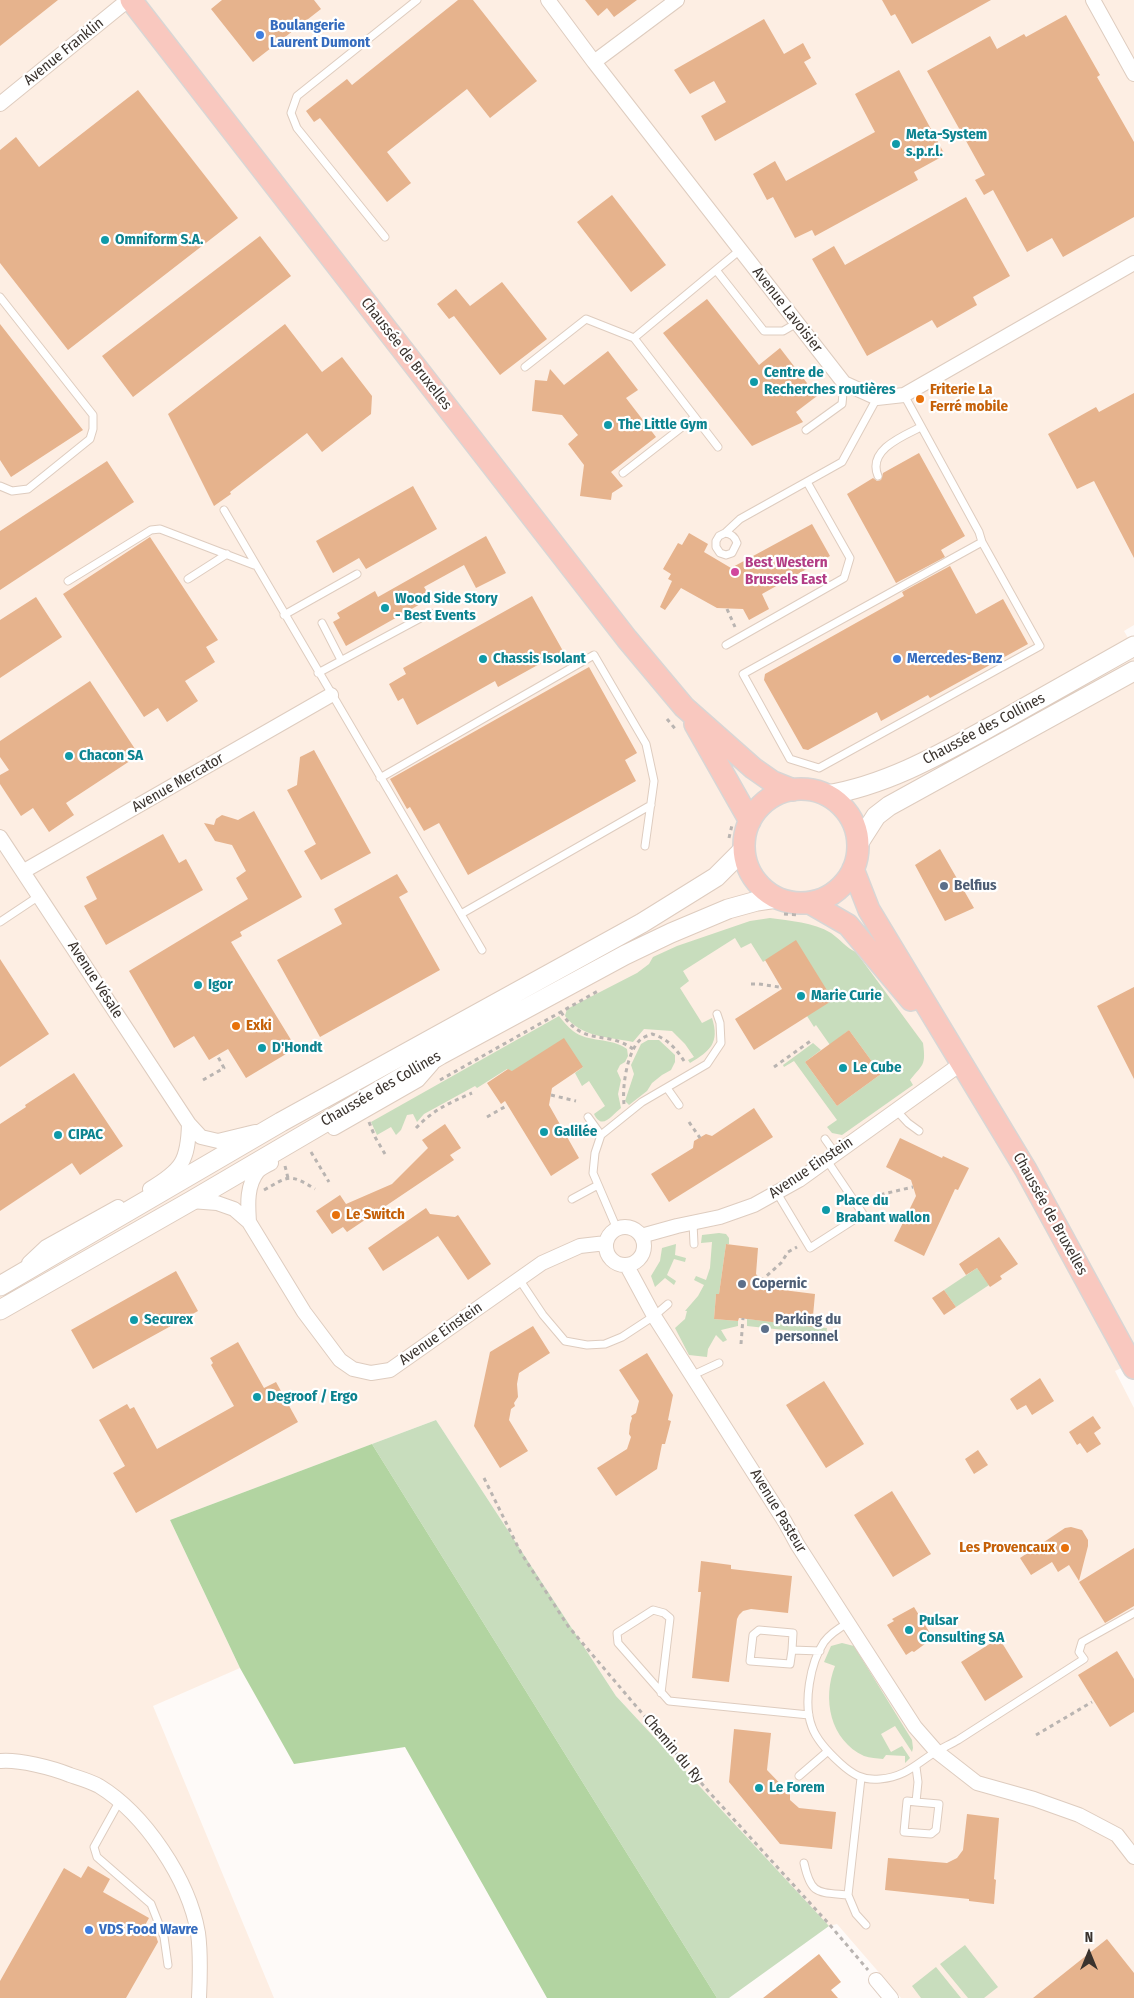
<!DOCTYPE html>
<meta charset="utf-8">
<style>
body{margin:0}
#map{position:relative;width:1134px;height:1998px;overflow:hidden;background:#fefaf8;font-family:"Fira Sans Condensed",sans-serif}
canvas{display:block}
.north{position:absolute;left:1064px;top:1928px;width:50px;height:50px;-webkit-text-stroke:4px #fff;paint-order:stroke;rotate:0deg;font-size:14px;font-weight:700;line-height:20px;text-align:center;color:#3a332e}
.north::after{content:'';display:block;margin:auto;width:18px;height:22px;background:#3a332e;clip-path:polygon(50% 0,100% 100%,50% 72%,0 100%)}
</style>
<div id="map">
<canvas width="1134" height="1998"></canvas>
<div class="north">N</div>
</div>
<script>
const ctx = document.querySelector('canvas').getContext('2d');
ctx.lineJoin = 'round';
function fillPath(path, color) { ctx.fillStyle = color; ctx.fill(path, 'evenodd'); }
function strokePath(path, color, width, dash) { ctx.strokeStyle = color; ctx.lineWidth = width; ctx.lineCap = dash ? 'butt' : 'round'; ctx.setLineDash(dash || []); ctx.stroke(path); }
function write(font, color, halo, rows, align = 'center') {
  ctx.font = font + ' "Fira Sans Condensed",sans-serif'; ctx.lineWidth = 4.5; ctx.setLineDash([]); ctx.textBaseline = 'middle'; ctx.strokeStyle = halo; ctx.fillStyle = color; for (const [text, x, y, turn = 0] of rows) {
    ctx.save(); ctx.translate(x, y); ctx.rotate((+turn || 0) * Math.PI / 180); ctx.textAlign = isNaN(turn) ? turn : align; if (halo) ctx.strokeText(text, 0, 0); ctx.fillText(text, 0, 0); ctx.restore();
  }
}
fillPath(new Path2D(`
 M0,0h1134v625l-10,6 10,17v714l-19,9 19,37v590h-233l-64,-74 -8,2 -213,-230 -180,-276 -266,100 70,148 -87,38 121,292h-274z`), '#fdeee3');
fillPath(new Path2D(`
 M770,918c20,3 43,4 61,15 9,6 15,15 25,19l67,91c3,23 0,21 -13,37l3,5 -71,50 -10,-2 -5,-6 10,-7 -43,-59 -10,6 -1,-2 30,-22 8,7 -16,12 32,44 44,-32 -32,-44 -19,15 -14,-20 -2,2 -7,-11 -11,-75 -33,21 -12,-19 -10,5 -6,-10 -52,33 6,10 -9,7 22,35 10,-5c8,25 -2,33 -22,45l-2,-3 6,-3 -9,-13 -13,-13 -28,-2 -11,13c-25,-5 -52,-5 -68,-26l2,-7 70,-36 12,-9 4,-7 24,-11 73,-25z
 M559,1016c4,5 9,11 14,15 15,12 38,6 54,18l1,7 -3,6 -5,3 -3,6 4,9 -3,14 3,14c-9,7 -19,23 -27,6l11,-8 -16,-25 -7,5 -7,-13 8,-6 -71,4 -5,-2 -30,19 -2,-2 -51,28 -7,8 -4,-8 -6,1 -6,15 -5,5 -5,-8 -14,8 -6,-13z
 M648,1040h11l16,15v7l-4,8 -9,5 -10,8 -5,8 -18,14 -4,-4 9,-27 -3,-9 10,-21z
 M719,1233l7,1 3,4v6h-3l-7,50h-3l-2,25 24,2v5l-17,4 6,10 -4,2 -7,-7 -8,14 -1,8 -18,-2 -14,-27 10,-9 2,-8h-2l13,-15 6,-11 -10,-5 2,-4 10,4 4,-12 2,-26 -11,1 1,-8z
 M676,1244l-1,11 11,3 -1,4 -11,-3 -7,16 9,6 -2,4 -9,-7 -10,9 -4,-11 9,-15 2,-13z
 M977,1268l12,17 -33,22 -12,-17z
 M747,1319l80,9 -1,7 -4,5 -11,4 1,-11 -65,-7z
 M436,1420l180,276 213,230 -100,72h-12l-345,-554z
 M842,1643l12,3 58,94 1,8 -1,4 -17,-26 -14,8 10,18 11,-6 8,12 -5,5v-7l-19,-1 -3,4c-6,-1 -13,-1 -19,-3 -34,-16 -42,-57 -29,-90l-11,-4 7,-16z
 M965,1945l33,42 -14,11h-16l-28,-34z
 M936,1967l25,31h-40l-9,-12z`), '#c8ddbd');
fillPath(new Path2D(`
 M372,1444l345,554h-170l-142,-251 -111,17 -54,-96 -70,-148z`), '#b2d4a1');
fillPath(new Path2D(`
 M0,0h58l-58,46z
 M222,0h92l7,9 -68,53 -42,-53z
 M458,0h15l64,81 -47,37 -23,-29 -80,63 24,31 -24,19 -67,-84 -6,4 -8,-11 41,-32 5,6z
 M585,0h52l-23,17 -7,-9 -9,8z
 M882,0h109l-79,44 -17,-30 -4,2z
 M1066,15l34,60 -3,2 37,65v75l-71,40 -11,-19 -25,14 -34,-62 -9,5 -9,-15 10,-5 -58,-104 63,-35 7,13 27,-15 2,3z
 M764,19l20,35 19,-11 8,15 -7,4 13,22 -102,57 -14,-25 25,-14 -12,-21 -24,13 -16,-24z
 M899,70l46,85 -31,17 4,8 -103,56 -3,-6 -17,8 -22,-41 -6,3 -14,-26 22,-13 11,20 89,-49 -20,-38z
 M138,90l100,128 -170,132 -68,-87v-113l16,-13 23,30z
 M612,195l54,70 -35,27 -54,-70z
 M966,197l44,79 -37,21 4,8 -40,23 -5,-8 -65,36 -55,-97 22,-13 11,19z
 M260,236l31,40 -158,121 -31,-41z
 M502,282l45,57 -47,36 -46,-59 -5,3 -12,-15 19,-15 14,17z
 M707,299l52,66 21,-17 37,48 -21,16 7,10 -51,24 -89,-113z
 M0,324l83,106 -72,47 -11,-17z
 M285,324l37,48 20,-15 30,39 -1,18 -49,38 -15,-19 -77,59 1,2 -17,12 -46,-92z
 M608,351l30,39 -12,8 30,39 -45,35 12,14 -11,7 -1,7 -31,-4 4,-31 -16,-21 10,-9 -16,-20 -30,-4 3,-31 12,1 3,-12 14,16z
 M1134,393v165l-40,-77 -17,8 -29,-55 48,-27 3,5z
 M919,453l46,83 -24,14 4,7 -49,26 -49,-89 26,-16 4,3 4,-1 2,-7z
 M107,461l27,41 -134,88v-59z
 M413,486l24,43 -71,40 -7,-11 -26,15 -17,-32z
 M812,524l18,32 -68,38 7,15 -20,11 -6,-11 -26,-1 -36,-20 -16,22 -5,-3 12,-26 -4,-2 3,-5 -8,-5 15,-26 4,2 7,-12 19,11 -4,8 27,16z
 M486,536l20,37 -30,15 -12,-23 -40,22 7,11 -85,48 -13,-24 7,-4 -3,-5 38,-22 3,6z
 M150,537l68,103 -12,7 9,15 -30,19 13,20 -31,21 -9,-14 -14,9 -81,-123z
 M950,566l26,48 27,-15 25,45 -98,54 -2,-3 -47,26 -4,-9 -69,38 -5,-1 -39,-69 1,-6 139,-78 -2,-4z
 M532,596l31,55 -65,36 -3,-6 -78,44 -14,-27 -5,3 -9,-17 17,-10 -3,-6z
 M36,597l26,40 -62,41v-58z
 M589,667l48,86 -12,7 11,21 -168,94 -29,-52 -15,8 -14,-24 -3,2 -17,-30z
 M90,681l49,74 -73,48 8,12 -25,17 -16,-24 -12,8 -21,-32v-9l9,-5 -9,-13v-16z
 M314,750l57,103 -50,27 -17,-29 12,-7 -29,-54 10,-5 3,-28z
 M254,811l48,86 -62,35 2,4 -11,6 65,106 -50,30 -18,-29 -19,11 -15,-24 -20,12 -45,-77 119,-72 -12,-21 10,-7 -14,-26 -17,-4 -11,-18 10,2 2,-6 6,-4 16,5z
 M163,834l16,29 7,-4 17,31 -97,55 -22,-39 13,-7 -11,-22z
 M940,849l34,59 -29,13 -30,-56z
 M397,874l11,18 -9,5 41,73 -120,67 -43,-77 65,-36 -8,-15z
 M796,940l37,60 -79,50 -19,-31 47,-30 -17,-29z
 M0,959l49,75 -49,33z
 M1134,987v92l-37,-73z
 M849,1030l32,44 -44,32 -32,-44z
 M564,1038l19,29 -31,21 -3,17 30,53 -28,18 -46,-75 -4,3 -14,-21 21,-14 4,2z
 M74,1073l49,73 -43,29 -8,-12 -72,48v-87l26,-17 -1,-2z
 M754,1108l19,29 -104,65 -18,-28 42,-26 1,-7 12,-7 6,2z
 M445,1124l16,24 -11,7 4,5 -107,72 -4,-5 -11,7 -16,-23 24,-16 6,9 46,-20 36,-36 -6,-8z
 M900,1138l42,20 1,-2 26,12 -11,22 -3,-1 -31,67 -30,-15 22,-45 -5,-16 -25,-13z
 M426,1208l4,6 25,3 3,-2 33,49 -23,16 -30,-44 -55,35 -15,-23z
 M999,1237l19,27 -18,12 2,3 -12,8 -13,-19 -11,7 -7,-11z
 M726,1244l32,4 -2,26 11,14 48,6 -3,33 -73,-9 -1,3 -24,-2 2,-25h3z
 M176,1271l22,40 -105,58 -22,-39z
 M944,1290l12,17 -12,8 -12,-17z
 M533,1326l17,27 -31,20 -2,11 1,13 -4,6 1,3 -4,3 -2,11 19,31 -28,17 -26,-42 16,-74z
 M238,1342l26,46 12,-6 22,40 -162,91 -23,-40 12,-7 -26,-46 28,-16 3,5 4,-2 23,42 27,-15 50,-28 -23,-41 2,-2 -3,-5z
 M647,1353l26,42 -5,25 3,1 -6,23h-3l-5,25 -41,27 -19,-28 30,-19 4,-12 -2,-3 1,-10 2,-6 -1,-2 5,-3 3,-12 -20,-31z
 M1040,1378l14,23 -22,14 -6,-10 -9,5 -7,-11z
 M824,1381l40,63 -38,24 -40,-63z
 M1093,1416l8,12 -7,5 7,11 -14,9 -7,-10 -3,2 -8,-13z
 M978,1450l10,15 -14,9 -9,-15z
 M892,1491l39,63 -38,23 -39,-62z
 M1071,1527l11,3 6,10v6l-9,35 -10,-16 -11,7 -6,-10 -21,13 -11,-17 45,-30z
 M1134,1548v58l-29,17 -26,-41z
 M701,1561l30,4v4l61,7 -4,37 -37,-4 -8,2 -4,4 -2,4 -8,63 -37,-4 9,-86h-3z
 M914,1607l19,31 -19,14 -2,-1 -6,4 -19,-30 7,-4 -2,-2z
 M999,1638l24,39 -38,24 -24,-39z
 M1117,1651l17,28v33l-24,15 -32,-52z
 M734,1729l37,4 -4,37 23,24v6l9,8 37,4 -4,37 -52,-5 -51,-62z
 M967,1814l32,4 -5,61 2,1 -2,24 -25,-3v-2l-84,-9 3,-32 59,5 10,-5 6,-8z
 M88,1866l22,13 -7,13 46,26 -5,9 11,6 3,9 -32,56h-126v-17l64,-113 17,10z
 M1107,1939l27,34v25h-101z
 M819,1954l22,28 -10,8 7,8h-75z`), '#e6b38d');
const lane = new Path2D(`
 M385,237l-88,-109 -6,-15 6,-17 120,-96
 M716,270l48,61h19l14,-8
 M0,297l93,118v14l-3,10 -62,50 -16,2 -12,-5
 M634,338l84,109
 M525,367l61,-48 48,19 106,-88
 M904,395l75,137 3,10 58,104 -221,122 -29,-9 -47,-85 239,-132
 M806,430l36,-26 2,-21
 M623,473l72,-56
 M878,476c-11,-26 25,-40 43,-49
 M224,510l258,440
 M725,533c7,1 10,4 12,10l-5,10 -6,2 -6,-2 -4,-6v-6l3,-5 6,-3 15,-14 102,-57 35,-64
 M188,579l39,-25
 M68,581l83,-51 9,-1 94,36
 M284,615l73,-41
 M322,623l19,37
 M726,645l118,-67 6,-20 -43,-76
 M318,673l112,-60
 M380,778l214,-123 52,89 8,37 -9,65
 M461,914l190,-109
 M0,922l39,-26
 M667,1088l12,17
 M896,1110l12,13 11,8
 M588,1117l13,18
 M825,1139l10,14
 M777,1193l33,55 53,-34 -37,-55
 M572,1199l26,-14
 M693,1223l1,21
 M617,1229l-24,-56 2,-20 6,-18 41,-33 65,-38 14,-21 -1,-20 -3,-9
 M519,1279l24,36 22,26 22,4 18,-1 17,-7 32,-21 14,-12
 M693,1375l26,-12
 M848,1623c-9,5 -18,11 -24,19 -14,21 -21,62 -12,85 5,14 17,26 28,36 12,11 23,18 40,16 26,-2 37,-16 57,-28 7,-4 14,-7 21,-11l126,-81 -5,-7 3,-10 52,-29
 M792,1650l-2,14 -40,-3 3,-26 6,-5 34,3 -1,17 28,1
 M661,1693l9,-75 -6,-5 -11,-3 -36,23 1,10 51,58 140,14
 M916,1767l2,15 -2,20 23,2 -3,26 -5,4 -27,-2 3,-31 9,1
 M799,1776l29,-25
 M861,1778l-13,117 8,19 10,11
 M119,1802l-25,45 3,10 54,47 13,33 4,28
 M804,1863c7,32 13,29 44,32`);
const street = new Path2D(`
 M548,0l46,62 250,321 33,15 27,-3 230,-132
 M1093,0l41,74
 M594,62l83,-62
 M0,104l128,-104
 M0,837l189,287 12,13 17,4 37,-9
 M24,871l307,-176
 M334,1128l84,-48 14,-16
 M150,1189c32,-19 38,-28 39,-65
 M191,1201l26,2 17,6 15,13 55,90 36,48 13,9 18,4 19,-3 152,-107 38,-17 26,-3
 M249,1222c-1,-16 -3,-36 9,-51 3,-3 9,-6 13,-8
 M606 1246a19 19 0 1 1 38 0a19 19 0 1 1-38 0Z
 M641,1236l36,-10 43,-9 34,-12 45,-25 163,-117
 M29,1263l17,-16 72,-40
 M627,1266l27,50 131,206 12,22 118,183 21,24 41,32 57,16 45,16 38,20 17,22
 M0,1761c18,-2 53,7 70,14 9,3 20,6 29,11 46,28 90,94 99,147 3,22 2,44 1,65
 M876,1980l15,18`);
const secondary = new Path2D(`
 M826,795c63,-10 120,-44 175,-74 44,-25 89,-50 133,-75
 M858,844l18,-28 13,-10 245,-135
 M0,1286l281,-164 361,-199 74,-46 28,-28
 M0,1310l191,-109 249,-146 185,-100 46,-22 57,-24 29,-8 20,-3`);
const primary = new Path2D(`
 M131,0l496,639 57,68 69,61 20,14 20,8
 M695,724l55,97
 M744 846a57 57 0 1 1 114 0a57 57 0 1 1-114 0Z
 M853,869l16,41 157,260 108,198
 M810,903l38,22 63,75`);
strokePath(lane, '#deccbf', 9);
strokePath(street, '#deccbf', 16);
strokePath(secondary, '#deccbf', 21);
strokePath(primary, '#d8d6d5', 24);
strokePath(new Path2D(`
 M727,609l8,18
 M667,719l10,12
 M729,838l3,-13
 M784,914l14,1
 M751,984h8l20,3
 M561,1012c23,36 44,17 72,37
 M774,1067l38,-27
 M203,1080l21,-12 -7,-13
 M440,1080l158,-89
 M551,1095l25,6
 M624,1104c-2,-17 3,-53 17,-65 3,-2 8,-4 11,-5 17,5 25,16 34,30
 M487,1117l21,-12
 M369,1122l6,15 10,17
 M689,1122l11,16
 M416,1128c17,-18 33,-25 56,-35
 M311,1152l18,30
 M285,1166l3,12
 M264,1190c25,-14 25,-17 51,-1
 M867,1203l12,-8 34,-8
 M761,1281l20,-18 7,-11 9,-5
 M741,1344l2,-26
 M484,1478l37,75 47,73 141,166 120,132 39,46
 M1036,1735l56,-33`), '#b9b4b1', 3, [4, 4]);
strokePath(lane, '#fff', 7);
strokePath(street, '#fff', 14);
strokePath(secondary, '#fff', 19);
strokePath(primary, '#f9c8bf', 21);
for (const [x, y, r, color] of [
 [260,35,5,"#3f7fe0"],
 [896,144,5,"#0f9aa8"],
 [105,240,5,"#0f9aa8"],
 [754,382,5,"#0f9aa8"],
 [920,399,5,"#e8710a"],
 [608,425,5,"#0f9aa8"],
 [735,572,5,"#d1479c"],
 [385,608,5,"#0f9aa8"],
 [483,659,5,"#0f9aa8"],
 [897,659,5,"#3f7fe0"],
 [69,756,5,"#0f9aa8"],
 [944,886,5,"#5c6f8a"],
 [198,985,5,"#0f9aa8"],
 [801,996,5,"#0f9aa8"],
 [236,1026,5,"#e8710a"],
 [262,1048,5,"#0f9aa8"],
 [843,1068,5,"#0f9aa8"],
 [544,1132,5,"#0f9aa8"],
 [58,1135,5,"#0f9aa8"],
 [826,1210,5,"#0f9aa8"],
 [336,1215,5,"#e8710a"],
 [742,1284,5,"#5c6f8a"],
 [134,1320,5,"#0f9aa8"],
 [765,1329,5,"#5c6f8a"],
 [257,1397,5,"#0f9aa8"],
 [1065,1548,5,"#e8710a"],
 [909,1630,5,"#0f9aa8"],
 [759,1788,5,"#0f9aa8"],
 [89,1930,5,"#3f7fe0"]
]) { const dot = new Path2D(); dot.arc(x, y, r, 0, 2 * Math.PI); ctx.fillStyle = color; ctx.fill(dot); strokePath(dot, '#fff', 2); }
write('bold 15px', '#366cbe', '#fff', [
 ["Boulangerie",270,26],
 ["Laurent Dumont",270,43],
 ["Mercedes-Benz",907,659],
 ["VDS Food Wavre",99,1930]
], 'left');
write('15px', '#3a332e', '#fff', [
 ["Avenue Franklin",64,52,-39],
 ["Avenue Lavoisier",787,310,52],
 ["Chaussée de Bruxelles",406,354,52],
 ["Chaussée des Collines",984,729,-28],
 ["Avenue Mercator",178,783,-30],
 ["Avenue Vésale",95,980,57],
 ["Chaussée des Collines",381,1089,-30],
 ["Avenue Einstein",811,1168,-34],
 ["Chaussée de Bruxelles",1050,1214,61],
 ["Avenue Einstein",441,1334,-35],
 ["Avenue Pasteur",778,1511,59],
 ["Chemin du Ry",673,1749,50]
]);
write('bold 15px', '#0d838f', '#fff', [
 ["Meta-System",906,135],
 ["s.p.r.l.",906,152],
 ["Omniform S.A.",115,240],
 ["Centre de",764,373],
 ["Recherches routières",764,390],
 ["The Little Gym",618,425],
 ["Wood Side Story",395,599],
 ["- Best Events",395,616],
 ["Chassis Isolant",493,659],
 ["Chacon SA",79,756],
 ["Igor",208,985],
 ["Marie Curie",811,996],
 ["D'Hondt",272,1048],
 ["Le Cube",853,1068],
 ["Galilée",554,1132],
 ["CIPAC",68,1135],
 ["Place du",836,1201],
 ["Brabant wallon",836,1218],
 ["Securex",144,1320],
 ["Degroof / Ergo",267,1397],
 ["Pulsar",919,1621],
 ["Consulting SA",919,1638],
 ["Le Forem",769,1788]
], 'left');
write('bold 15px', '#c56008', '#fff', [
 ["Friterie La",930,390],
 ["Ferré mobile",930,407],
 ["Exki",246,1026],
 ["Le Switch",346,1215],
 ["Les Provencaux",1055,1548,"right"]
], 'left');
write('bold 15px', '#b23c85', '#fff', [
 ["Best Western",745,563],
 ["Brussels East",745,580]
], 'left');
write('bold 15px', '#4e5e75', '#fff', [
 ["Belfius",954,886],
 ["Copernic",752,1284],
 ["Parking du",775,1320],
 ["personnel",775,1337]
], 'left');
</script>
